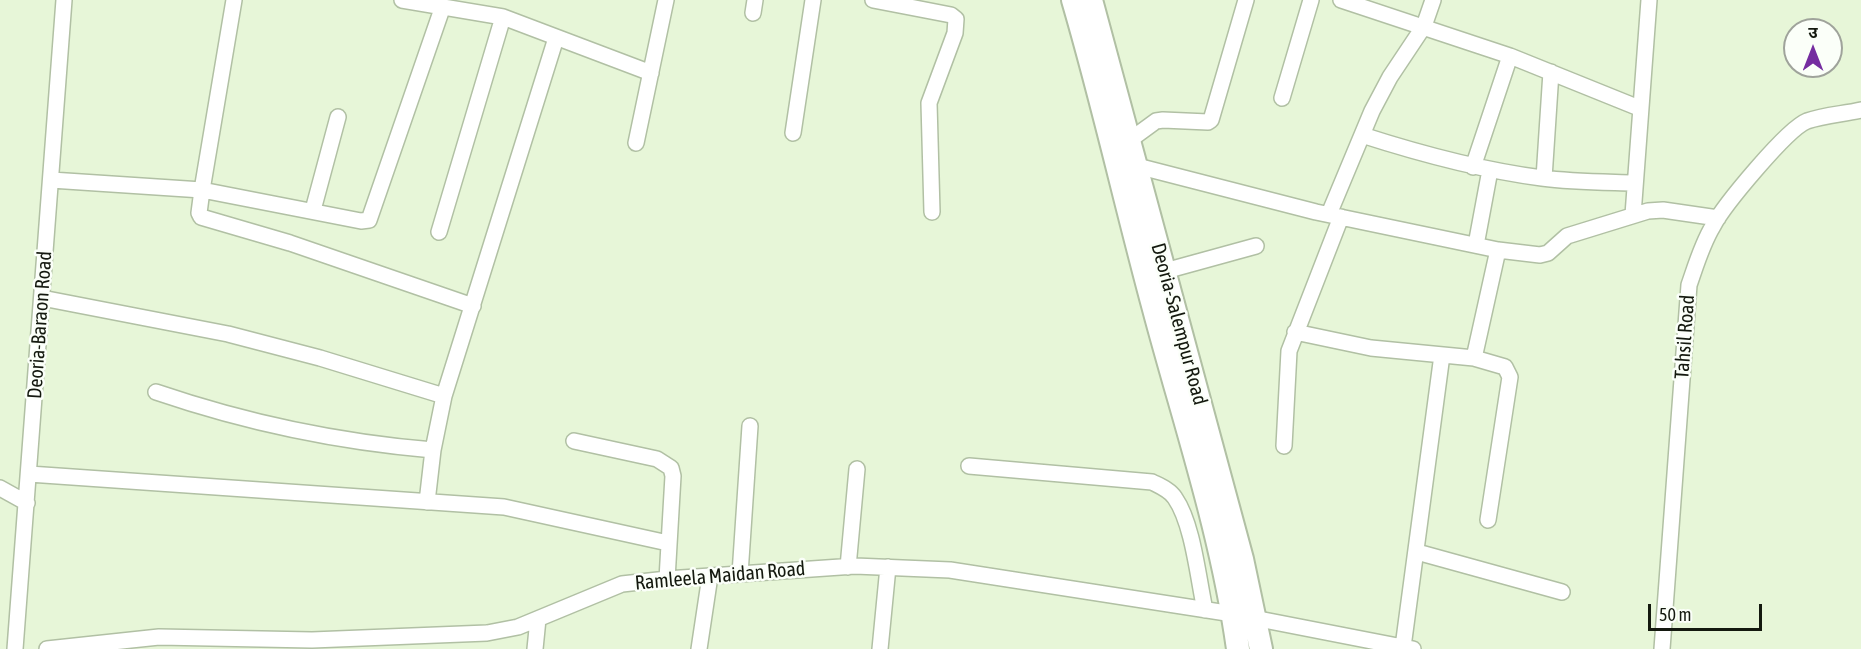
<!DOCTYPE html>
<meta charset="utf-8">
<style>
body{margin:0}
#map{position:relative;width:1861px;height:649px;overflow:hidden;background:#e7f6d8;font-family:"Asap Condensed","Noto Sans Devanagari",sans-serif}
canvas{display:block}
.north{position:absolute;left:1783px;top:18px;width:60px;height:60px;box-sizing:border-box;background:#fbfff9;border:2px solid #9fa39b;border-radius:50%;rotate:0deg;font-size:16px;font-weight:700;line-height:24px;text-align:center;color:#14190f}
.north::after{content:'';display:block;margin:auto;width:21px;height:27px;background:#752da0;clip-path:polygon(50% 0,100% 100%,50% 72%,0 100%)}
.scale{position:absolute;left:1648px;top:604px;width:114px;height:27px;box-sizing:border-box;border:3px solid #14190f;border-top:0;padding-left:8px;font-size:18px;line-height:21px;white-space:nowrap;color:#14190f;-webkit-text-stroke:4px #fbfff9;paint-order:stroke}
</style>
<div id="map">
<canvas width="1861" height="649"></canvas>
<div class="north">उ</div>
<div class="scale">50 m</div>
</div>
<script>
const ctx = document.querySelector('canvas').getContext('2d');
ctx.lineJoin = 'round';
function strokePath(path, color, width, dash) { ctx.strokeStyle = color; ctx.lineWidth = width; ctx.lineCap = dash ? 'butt' : 'round'; ctx.setLineDash(dash || []); ctx.stroke(path); }
function write(font, color, halo, rows, align = 'center') {
  ctx.font = font + ' "Asap Condensed",sans-serif'; ctx.lineWidth = 5; ctx.setLineDash([]); ctx.textBaseline = 'middle'; ctx.strokeStyle = halo; ctx.fillStyle = color; for (const [text, x, y, turn = 0] of rows) {
    ctx.save(); ctx.translate(x, y); ctx.rotate((+turn || 0) * Math.PI / 180); ctx.textAlign = isNaN(turn) ? turn : align; if (halo) ctx.strokeText(text, 0, 0); ctx.fillText(text, 0, 0); ctx.restore();
  }
}
const minor = new Path2D(`
 M234,0l-32,190 -3,23 2,4 89,26 183,63
 M402,0l101,17 148,56
 M873,0l78,15 5,4 -1,14 -26,70 3,109
 M1341,0l169,56 129,52
 M753,13l2,-13
 M1282,98l29,-98
 M793,133l20,-133
 M1362,135c59,19 118,35 180,43 30,4 62,4 92,5
 M1130,140l26,-19 7,-1 45,2 3,-2 35,-120
 M636,143l30,-143
 M1137,166l179,46 182,38 42,5 8,-2 19,-17 81,-25 15,-1 55,8
 M1473,167l37,-111
 M1544,178l7,-106
 M51,180l151,10 159,31 8,-1 74,-214
 M313,210l25,-93
 M1329,214l43,-103 18,-34 34,-51 9,-26
 M1633,215l16,-215
 M439,232l64,-215
 M1476,245l14,-75
 M1165,271l91,-25
 M42,298l186,36 92,24 124,38
 M1295,332l76,16 103,10 31,9 5,10 -22,143
 M1474,358l24,-108
 M156,392c91,31 181,50 277,58
 M574,441l83,18 14,9 2,8 -6,103
 M1284,446l5,-95 52,-134
 M969,466l183,16c8,4 18,8 23,16 18,26 23,80 30,112
 M29,474l475,33 164,36
 M0,488l27,15
 M427,502l6,-52 11,-54 112,-358
 M1417,552l145,40
 M848,567l9,-98
 M740,574l10,-148
 M1403,647l39,-292
 M15,649l49,-649
 M47,649l112,-12 153,3 175,-7 31,-6 104,-43 45,-5 188,-13 95,4 283,44 180,35
 M535,649l3,-30
 M699,649l11,-73
 M880,649l8,-82
 M1662,649l27,-364c7,-20 13,-41 24,-59 11,-21 74,-97 94,-105 17,-6 37,-7 54,-11`);
const highway = new Path2D(`
 M1073,0c30,102 53,206 81,309 30,113 68,224 84,340
 M1091,0l151,559 19,90`);
strokePath(minor, '#b1c0a4', 18);
strokePath(highway, '#b1c0a4', 26);
strokePath(minor, '#fff', 15);
strokePath(highway, '#fff', 22);
write('20px', '#14190f', '#fbfff9', [
 ["Deoria-Salempur Road",1179,324,75],
 ["Deoria-Baraon Road",40,325,-86],
 ["Tahsil Road",1685,337,-86],
 ["Ramleela Maidan Road",720,576,-5]
]);
</script>
